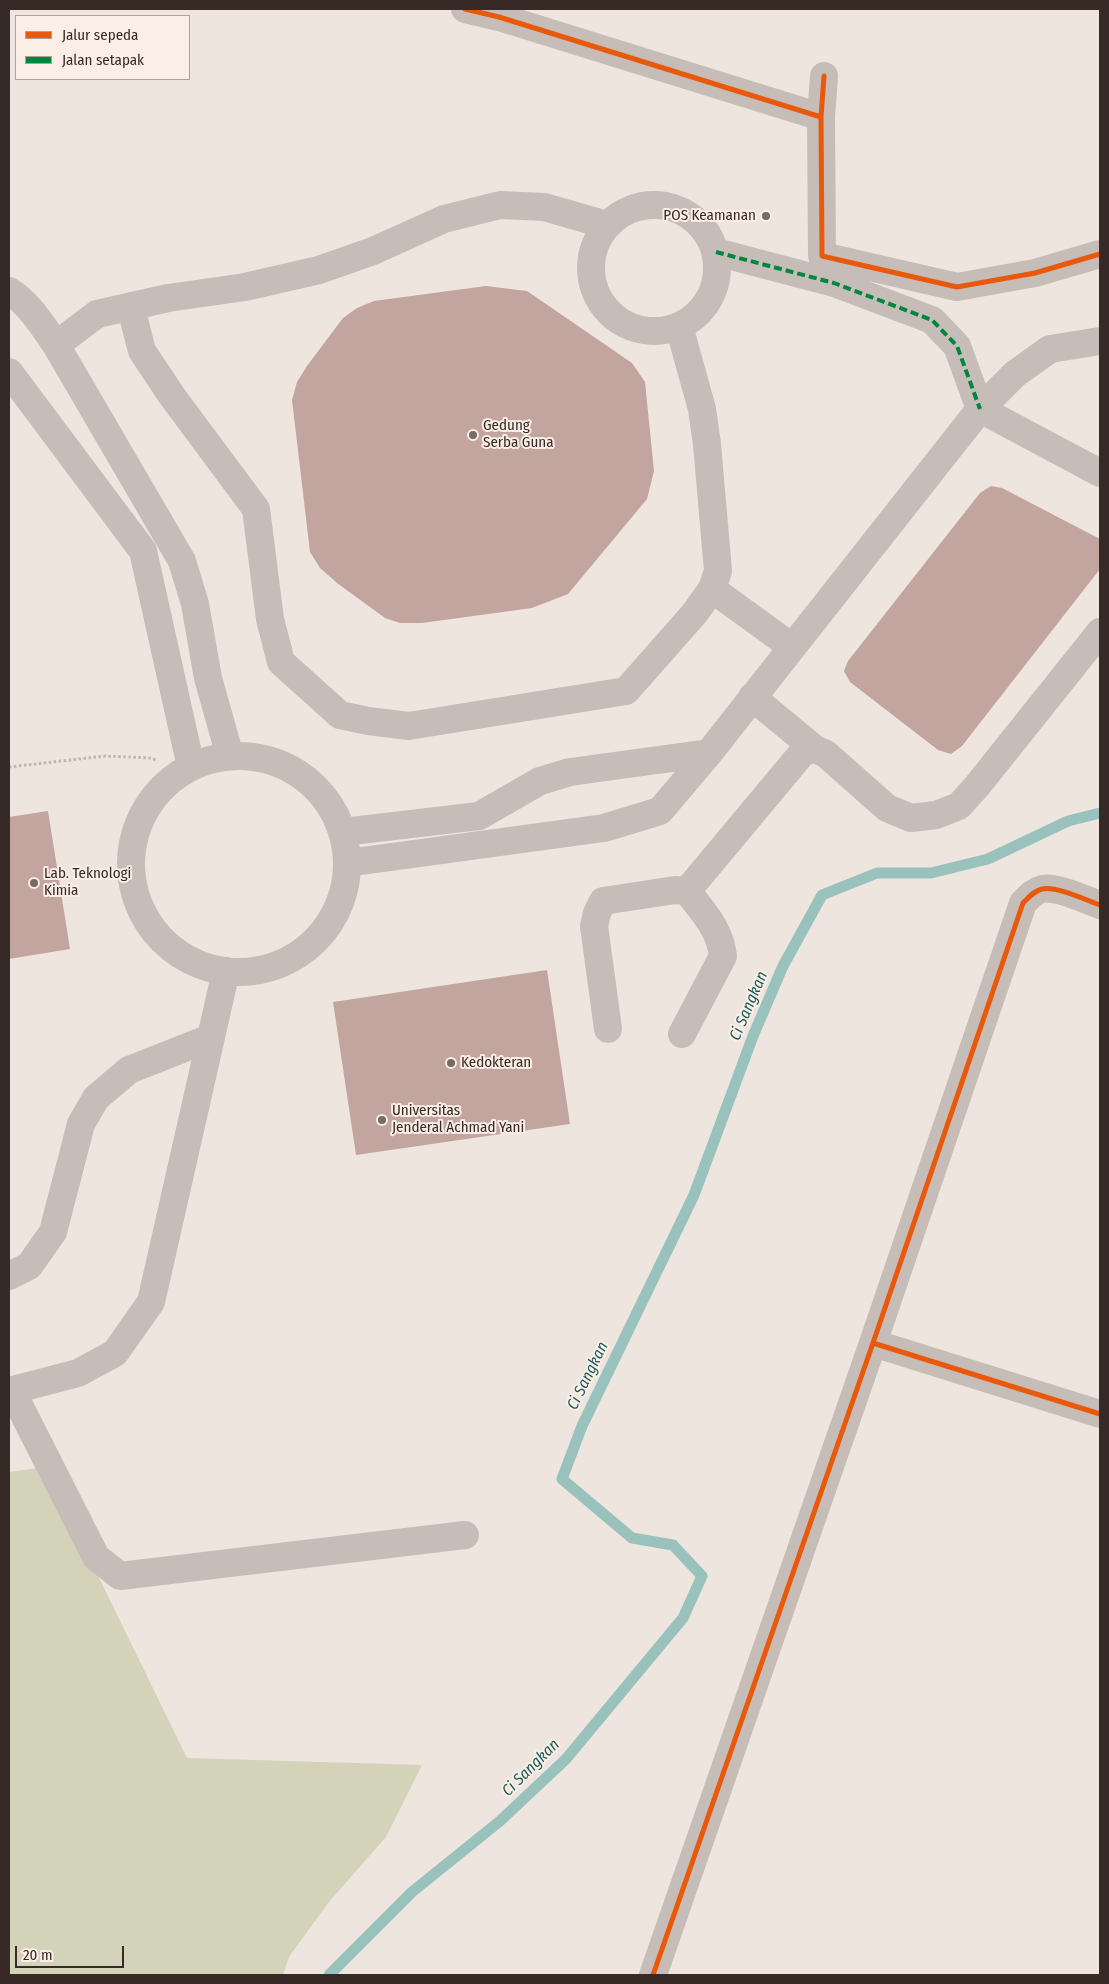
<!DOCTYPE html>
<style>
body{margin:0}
#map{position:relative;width:1109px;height:1984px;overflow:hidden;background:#eee5df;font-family:"Fira Sans Condensed",sans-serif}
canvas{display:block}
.frame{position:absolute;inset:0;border:10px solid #372926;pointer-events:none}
.legend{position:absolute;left:15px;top:15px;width:175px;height:65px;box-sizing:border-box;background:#fbeee6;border:1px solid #ad9f99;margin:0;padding:6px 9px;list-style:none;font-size:15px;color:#372926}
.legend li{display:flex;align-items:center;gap:10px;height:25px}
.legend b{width:25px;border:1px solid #ad9f99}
.scale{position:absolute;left:15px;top:1946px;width:109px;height:22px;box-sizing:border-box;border:2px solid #372926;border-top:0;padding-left:6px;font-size:15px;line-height:18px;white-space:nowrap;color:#372926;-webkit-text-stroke:4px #fbeee6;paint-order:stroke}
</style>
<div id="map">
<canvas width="1109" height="1984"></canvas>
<div class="frame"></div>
<ul class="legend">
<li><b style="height:6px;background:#e8590c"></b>Jalur sepeda</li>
<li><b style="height:6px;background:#00873e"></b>Jalan setapak</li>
</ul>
<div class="scale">20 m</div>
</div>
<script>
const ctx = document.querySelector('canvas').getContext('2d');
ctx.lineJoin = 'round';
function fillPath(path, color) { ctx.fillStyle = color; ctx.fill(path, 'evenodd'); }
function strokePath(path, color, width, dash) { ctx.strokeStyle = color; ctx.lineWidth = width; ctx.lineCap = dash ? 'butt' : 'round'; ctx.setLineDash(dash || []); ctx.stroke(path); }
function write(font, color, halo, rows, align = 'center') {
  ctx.font = font + ' "Fira Sans Condensed",sans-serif'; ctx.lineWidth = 4; ctx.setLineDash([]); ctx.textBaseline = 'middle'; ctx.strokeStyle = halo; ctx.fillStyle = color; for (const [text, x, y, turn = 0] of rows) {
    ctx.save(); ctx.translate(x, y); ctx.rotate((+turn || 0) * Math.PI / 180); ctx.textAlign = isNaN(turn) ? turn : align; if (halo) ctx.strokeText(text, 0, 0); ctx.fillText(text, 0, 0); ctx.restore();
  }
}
fillPath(new Path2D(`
 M45,1467l142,291 235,7 -36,72 -58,66 -39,54 -6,18h-274v-503z`), '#d2d3b8');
strokePath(new Path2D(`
 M329,1975l83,-83 88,-71 66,-62 117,-141 19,-42 -29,-31 -41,-7 -70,-59 20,-53 112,-231 59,-159 30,-70 39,-71 55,-22h54l57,-14 80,-38 32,-8`), '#99c2bd', 11);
fillPath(new Path2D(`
 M486,286l41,5 105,72 13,19 9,89 -7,28 -79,95 -36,14 -110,15h-22l-15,-5 -48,-35 -17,-15 -10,-16 -18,-152 5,-18 10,-16 36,-48 14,-10 17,-7z
 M991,486l11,2 98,51v30l-138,177 -11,8 -13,-4 -88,-68 -6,-11 4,-10 132,-168z
 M48,811l22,138 -61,10v-142z
 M547,970l23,154 -214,31 -23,-153z`), '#c3a59f');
strokePath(new Path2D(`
 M9,767l96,-11 46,2 5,2`), '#bfb5b1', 3, [2.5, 2.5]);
strokePath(new Path2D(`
 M465,9l34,8 322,100
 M824,76l-3,41 1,139 135,31 78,-14 65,-19
 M591 268a63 63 0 1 1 126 0a63 63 0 1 1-126 0Z
 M716,252l118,31 98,37 25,26 23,63 120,64
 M9,291c20,12 34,35 47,54l126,216 13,43 13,74 22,78
 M131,308l11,43 30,45 84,113 14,110 11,43 59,53 28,6 41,5 217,-35 68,-77 18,-25 6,-18 -11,-127 -5,-35 -23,-83
 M56,345l41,-31 71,-16 77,-11 74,-17 54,-19 71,-32 56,-14 44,2 63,18
 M9,372l134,179 48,216
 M712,589l80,58
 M752,697l63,52
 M131 864a108 108 0 1 1 216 0a108 108 0 1 1-216 0Z
 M343,832l136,-16 61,-35 30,-9 139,-19
 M347,863l257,-35 56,-17 49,-58 271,-344 35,-35 35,-25 50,-8
 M608,1029l-14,-103 3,-13 6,-12 72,-11 12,1
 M682,1034l41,-78c-3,-27 -20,-44 -36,-65l116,-139 12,-3 11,5 61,54 24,10 25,-3 23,-9 18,-20 123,-154
 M9,1276l20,-10 24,-34 28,-108 15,-26 33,-28 81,-32
 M873,1343l150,-440c6,-6 11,-12 19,-14 15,-3 44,11 58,16
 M9,1391l69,-18 37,-20 36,-51 75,-331
 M12,1391l84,166 24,19 345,-41
 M653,1975l220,-632 227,71`), '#c7bdb8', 28);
strokePath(new Path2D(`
 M716,252l118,31 98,37 25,26 23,63`), '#00873e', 4, [8, 4]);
strokePath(new Path2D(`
 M465,9l34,8 322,100
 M824,76l-3,41 1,139 135,31 78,-14 65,-19
 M873,1343l150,-440c6,-6 11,-12 19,-14 15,-3 44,11 58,16
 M653,1975l220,-632 227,71`), '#e8590c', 5);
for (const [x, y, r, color] of [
 [766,216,5,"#776b67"],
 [473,435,5,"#776b67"],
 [34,883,5,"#776b67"],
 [451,1063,5,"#776b67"],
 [382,1120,5,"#776b67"]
]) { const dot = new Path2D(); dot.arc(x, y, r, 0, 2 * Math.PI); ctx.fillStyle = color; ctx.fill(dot); strokePath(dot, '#fbeee6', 2); }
write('15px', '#372926', '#fbeee6', [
 ["POS Keamanan",756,216,"right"],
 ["Gedung",483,426],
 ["Serba Guna",483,443],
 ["Lab. Teknologi",44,874],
 ["Kimia",44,891],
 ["Kedokteran",461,1063],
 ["Universitas",392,1111],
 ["Jenderal Achmad Yani",392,1128]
], 'left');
write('italic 16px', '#185d58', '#fbeee6', [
 ["Ci Sangkan",749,1006,-67],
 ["Ci Sangkan",588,1376,-64],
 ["Ci Sangkan",531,1768,-45]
]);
</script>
